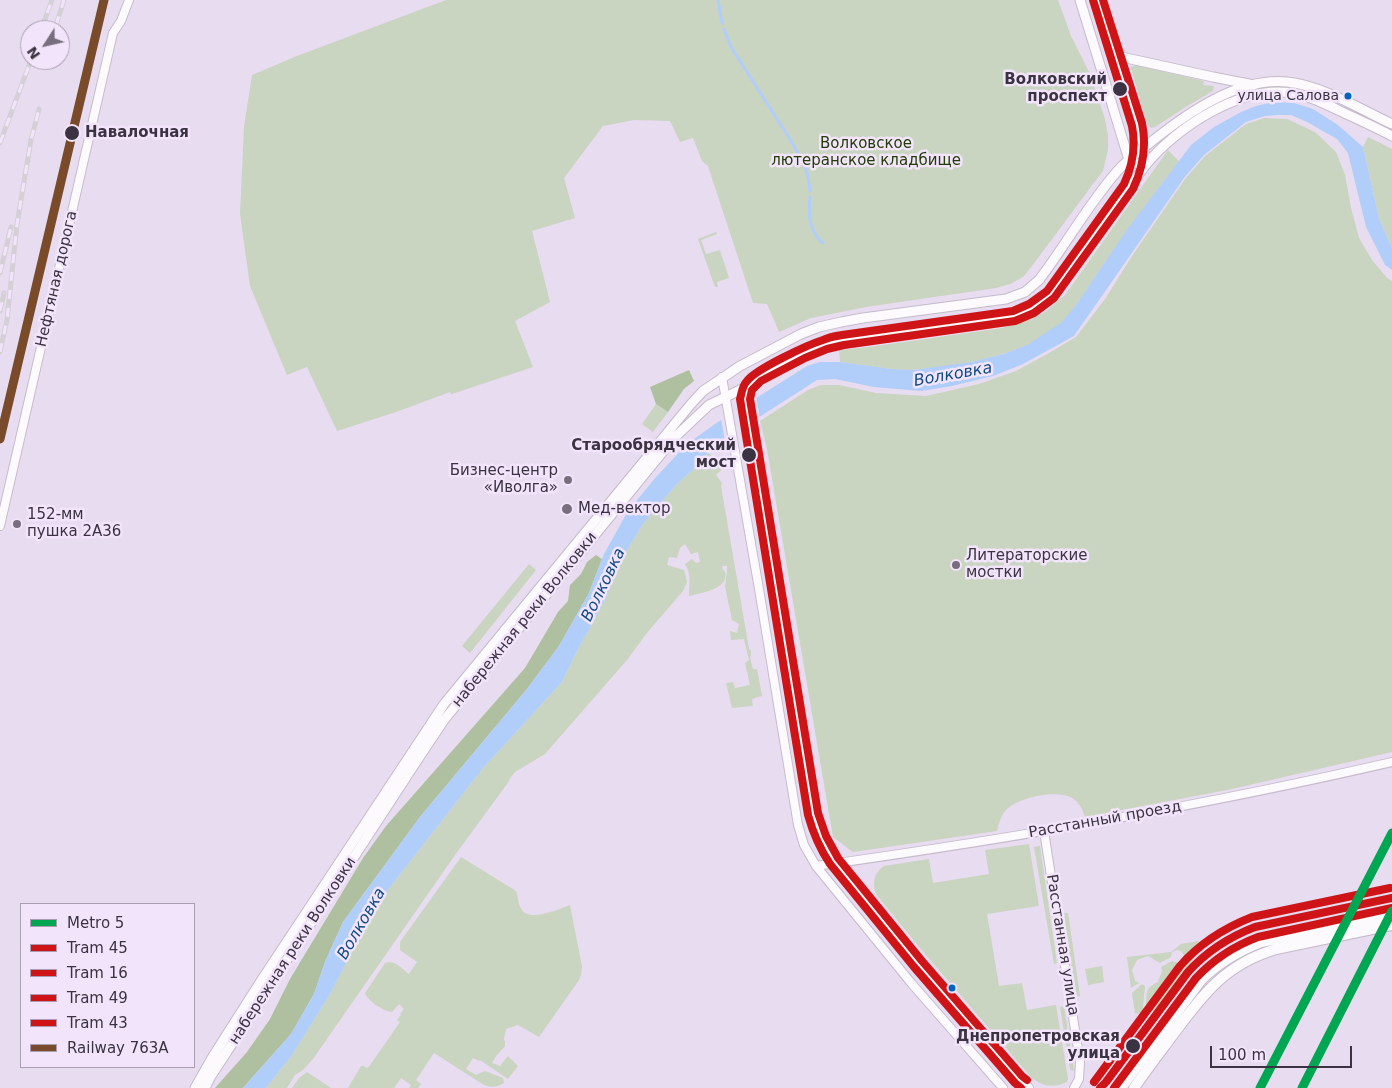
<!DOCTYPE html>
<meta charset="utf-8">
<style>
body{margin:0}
#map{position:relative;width:1392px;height:1088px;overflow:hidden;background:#e8dcf0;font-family:"DejaVu Sans",sans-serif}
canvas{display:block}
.legend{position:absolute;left:20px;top:903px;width:175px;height:165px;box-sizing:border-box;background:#f2e5fb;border:1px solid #a99eb1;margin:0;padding:6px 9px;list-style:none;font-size:15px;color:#3b3341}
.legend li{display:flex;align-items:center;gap:10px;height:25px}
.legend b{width:25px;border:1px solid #a99eb1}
.north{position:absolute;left:20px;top:20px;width:50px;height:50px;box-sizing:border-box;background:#f2e5fb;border:1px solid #a99eb1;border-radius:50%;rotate:235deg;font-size:14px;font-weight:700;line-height:20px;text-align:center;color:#3b3341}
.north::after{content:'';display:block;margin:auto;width:18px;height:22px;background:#786e7e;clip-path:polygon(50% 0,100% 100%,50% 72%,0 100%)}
.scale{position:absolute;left:1210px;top:1046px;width:142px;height:22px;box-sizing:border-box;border:2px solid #3b3341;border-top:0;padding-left:6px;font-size:15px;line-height:18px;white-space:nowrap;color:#3b3341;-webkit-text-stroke:4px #f2e5fb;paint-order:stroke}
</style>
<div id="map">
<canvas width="1392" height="1088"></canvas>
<ul class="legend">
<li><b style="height:6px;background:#00a651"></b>Metro 5</li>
<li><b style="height:6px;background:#ce1417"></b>Tram 45</li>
<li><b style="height:6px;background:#ce1417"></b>Tram 16</li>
<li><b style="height:6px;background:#ce1417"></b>Tram 49</li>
<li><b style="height:6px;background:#ce1417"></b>Tram 43</li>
<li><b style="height:6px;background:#7a4b2a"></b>Railway 763А</li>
</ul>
<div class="north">N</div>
<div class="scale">100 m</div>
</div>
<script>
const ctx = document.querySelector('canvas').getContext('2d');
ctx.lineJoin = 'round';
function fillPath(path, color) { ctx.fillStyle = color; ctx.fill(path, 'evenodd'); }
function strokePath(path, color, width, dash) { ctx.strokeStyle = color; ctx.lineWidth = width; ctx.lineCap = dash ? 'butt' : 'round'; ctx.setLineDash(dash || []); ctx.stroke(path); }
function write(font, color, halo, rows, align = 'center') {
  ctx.font = font + ' "DejaVu Sans",sans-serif'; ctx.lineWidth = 5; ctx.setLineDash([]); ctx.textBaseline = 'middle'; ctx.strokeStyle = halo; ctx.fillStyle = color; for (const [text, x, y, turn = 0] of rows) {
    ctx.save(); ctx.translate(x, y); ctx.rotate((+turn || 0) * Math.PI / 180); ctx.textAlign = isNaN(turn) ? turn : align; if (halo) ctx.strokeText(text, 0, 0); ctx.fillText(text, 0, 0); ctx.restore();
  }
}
fillPath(new Path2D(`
 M446,0h612l13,36 18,36 16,47 3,17v14l-5,21 -4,5 -67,90 -9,11 -13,7 -14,4 -130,19 -55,11 -32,14 -12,-28 -14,-1 -45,-137 -6,-5 -9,-23 -13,4 -10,-21 -36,-1 -31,6 -39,52 11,40 -43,13 18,71 -35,19 18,46 -81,27h-1l-1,-2 -54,20 -59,19 -30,-64 -20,8 -37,-89 -10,-72 4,-87 8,-52 45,-19z
 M1135,65l69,16 -1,4 11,1 -1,5 -29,17 -29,19 -4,1 -4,-4 -16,-56v-1z
 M1264,118l23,1 28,13 21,20 9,23 6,33 8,30 13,22 15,18 5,3v471l-160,37 -147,28c-2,-6 -5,-13 -10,-17 -15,-12 -56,-3 -69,10 -5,5 -7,13 -9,21l-144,21 -20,-15 -66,-388 -7,-28 48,-31 13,-5h18l37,8 50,3 53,-12 37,-13 33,-18 27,-16 29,-38 27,-43 53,-77 20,-23 41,-32z
 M1368,137l24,12v99l-13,-30 -16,-71z
 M1168,150l11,11c-23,31 -47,62 -69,94 -14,20 -32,52 -49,68 -32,28 -74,37 -115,43 -11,1 -23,3 -34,4 -24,0 -48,-5 -72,-8l-1,-12 30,-3 133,-19 30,-9 13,-7 20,-17z
 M716,232l1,2 -16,6 5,14 14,-4 9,28 -12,4 1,5h-3l-17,-48z
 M656,404l12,8 -15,20 -11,-8z
 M708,452l15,16 -7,7 6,8 -1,3 28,163 2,2v4l-1,2 3,12h4l5,27 -10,3 1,7 -21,2 -6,-25 7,-1 2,6 15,-3 -5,-22 4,-3 -5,-21 -13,1 -1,-9 7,2 2,-9 -7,-4 -7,-33 2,-16v-5h-5l1,4 2,1c5,18 -24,22 -36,25 0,-12 3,-21 -4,-32l7,-5 4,4 4,-1 -2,-10 -7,2 -6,-10 -5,4 -3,10 -8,-1 -2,8 17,5 3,12 -4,9 -37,43 -19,26 -82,94 -30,18 -4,5 -4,7 -52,71 -142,204 -10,11 -8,5 -8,13h-21l26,-33 38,-61 47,-90 106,-136 79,-86 15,-31 28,-51 19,-45 19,-31 33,-39 26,-24z
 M529,564l7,6 -66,83 -8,-7z
 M1029,844l10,62 -52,8 12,72 23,-3 5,27 29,-5 12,74 -1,3c-12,6 -26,5 -36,-5l-112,-130 -43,-53c-4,-11 -2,-21 8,-28l45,-7 4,24 56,-9 -4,-24z
 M1040,846l17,117 -3,1 -20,-117z
 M461,857l55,34c2,6 2,14 6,19 8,12 37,-1 48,-5l12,62 -1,7 -2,6 -40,57 -21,-12 -12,4 -2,10 1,3v4l-9,10 -4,7 8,3 8,-10 10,10 -10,13 -28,-19 -1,1 -6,-3 -7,11 10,6 9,-4 18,7 1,5c-7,4 -12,5 -20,2l-50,-32 -18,27 5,4 -3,4h-9l2,-3 -10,-7 -7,10h-46l13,-22h2l5,2 32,-46 -3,-2 4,-5 -1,-1 4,-5 -5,-5 -7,8c-8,0 -25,-12 -27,-19l20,-30c10,-3 16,5 24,11l8,-12 -17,-12v-8z
 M1064,913h4l12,83 -4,1z
 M1199,941v7l-9,17 -36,47 -8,-7c1,-13 -1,-17 12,-23l4,-11 -1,-4 11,-6c6,3 11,1 12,-6l-3,-4 -4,-1 -5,2 -1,5 -11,6 -12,-7 -11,4 -5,10 3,11 4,2 -8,5 -4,-31 44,-5 10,-8z
 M1102,966l2,16 -16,3 -3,-16z
 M1142,984l3,2 -2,21 2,8 -10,-2 -3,-20z
 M1064,1006l10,64 -2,1 -2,-2 -10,-62z
 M307,1072l24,16h-39l7,-10z`), '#c9d4c1');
fillPath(new Path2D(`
 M689,370l5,11 -10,8 -16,23 -12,-8 -6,-17z
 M596,555l6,4 -13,34 -30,53 -32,43 -107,128 -77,105 -18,40 -11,32 -23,40 -48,54h-28l32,-36 23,-33 20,-40 73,-121 23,-32 139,-158 33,-56 10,-11 2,-16 11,-11 6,-12z`), '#afc0a0');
fillPath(new Path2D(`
 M1274,102l20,1 19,6 25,16 25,22 16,71 13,30v22l-7,-5 -19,-38 -18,-74 -11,-14 -30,-17 -16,-7h-12l-14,1 -19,6 -42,33 -20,23 -110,158 -51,28 -30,12 -41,10 -31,5 -47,-4 -39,-8 -18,1 -95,61 -14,11 -6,9 -26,24 -33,39 -19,31 -19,45 -28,51 -15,31 -79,86 -106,136 -47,90 -38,61 -26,33h-23l48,-54 23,-40 11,-32 18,-40 77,-105 107,-128 32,-43 30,-53 15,-39 24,-43 28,-34 31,-33 28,-20 92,-58 13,-4h20l52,7 21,1 58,-8 33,-8 25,-10 33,-22 14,-17 50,-74 65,-86 23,-18 27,-15 15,-6z`), '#b1cefa');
fillPath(new Path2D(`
 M756,396l4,23 -35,23 -4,-24z`), '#e8dcf0');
strokePath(new Path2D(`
 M718,0l4,23
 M724,29l7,18 60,94 13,23 4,12 2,15
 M810,197c-2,17 -1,34 13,46`), '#b1cefa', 3);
const minor = new Path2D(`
 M722,377l37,212 39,236 6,20 12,21 96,118 91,104
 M744,388l73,432 2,12 5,12 95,119 110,125
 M0,526l113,-493 8,-12 8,-21
 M1044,831l36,231 -1,17 -5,9
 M816,866c194,-27 386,-60 576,-104`);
const tertiary = new Path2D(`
 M1080,0l49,160 15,7
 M1100,0l44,147v20
 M1117,56l96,21 41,8
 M195,1088l17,-30 49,-77 183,-277 247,-300 12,-13 37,-25 61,-32 18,-7 22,-5 22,-4 143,-19 19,-7 14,-12c26,-34 47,-72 75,-105 10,-13 24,-23 37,-33 35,-28 87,-65 136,-60 34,3 73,27 105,42
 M205,1088l6,-12 207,-317 26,-39 230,-282 35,-33 35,-17 62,-33 26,-10 170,-25 20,-4 10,-5 8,-5 12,-11 92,-128c32,-40 100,-85 153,-73 15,3 29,10 43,17 17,8 35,16 52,25`);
const secondary = new Path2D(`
 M1121,1088l80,-108c18,-18 37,-29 60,-38l131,-27
 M1134,1088c13,-19 27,-37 41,-56 29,-39 51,-68 101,-83l116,-24`);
strokePath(minor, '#c5bbcb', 10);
strokePath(tertiary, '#c5bbcb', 11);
strokePath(secondary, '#c5bbcb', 12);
strokePath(minor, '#fcfafd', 8);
strokePath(tertiary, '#fcfafd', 9);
strokePath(secondary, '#fcfafd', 10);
const rail = new Path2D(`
 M56,25l8,-25
 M41,30l11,-30
 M0,143l31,-83
 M0,273l11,-46
 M0,311l4,-18
 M0,352l7,-32 10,-96 14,-84 8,-31`);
strokePath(rail, '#d4d0d6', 5);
strokePath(rail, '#f2e5fb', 3, [9]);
strokePath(new Path2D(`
 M0,439l104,-439`), '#7a4b2a', 9);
strokePath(new Path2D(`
 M1021,1088l-6,-5 -101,-116 -84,-103c-10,-15 -17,-31 -22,-49l-68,-416c2,-7 2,-13 7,-18 9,-12 60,-36 76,-41 6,-3 13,-4 19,-5l171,-24 16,-7 18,-13 77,-107c9,-19 12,-37 8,-58l-39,-126
 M1100,1088l6,-6 82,-110c19,-21 41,-35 67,-45l137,-29`), '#ce1417', 8);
strokePath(new Path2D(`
 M1027,1080l-5,-4 -100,-115 -84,-103 -12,-22 -8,-23 -68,-414 2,-9 9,-9 44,-23 22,-9 17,-4 171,-24 19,-8 20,-15 79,-109c10,-21 14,-42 9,-66l-39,-123`), '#ce1417', 8);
strokePath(new Path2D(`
 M1114,1088l82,-110c18,-19 38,-32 62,-41l134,-29`), '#ce1417', 8);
strokePath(new Path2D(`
 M1094,1082l86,-116c20,-23 44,-38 72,-49l138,-29`), '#ce1417', 8);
strokePath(new Path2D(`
 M1260,1088l132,-255
 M1302,1088l90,-177`), '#00a651', 9);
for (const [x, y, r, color] of [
 [1120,89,8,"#3b3341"],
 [1348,96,4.5,"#0065bd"],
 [72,133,8,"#3b3341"],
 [749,455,8,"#3b3341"],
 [568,480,5,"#786e7e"],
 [567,509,6,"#786e7e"],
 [17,524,5,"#786e7e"],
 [956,565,5,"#786e7e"],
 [952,988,4.5,"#0065bd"],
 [1133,1046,8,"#3b3341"]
]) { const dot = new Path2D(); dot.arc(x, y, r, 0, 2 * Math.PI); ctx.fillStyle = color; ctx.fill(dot); strokePath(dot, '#f2e5fb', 2); }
write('14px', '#3b3341', '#f2e5fb', [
 ["улица Салова",1339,96]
], 'right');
write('bold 15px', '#3b3341', '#f2e5fb', [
 ["Волковский",1107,80],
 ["проспект",1107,97],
 ["Навалочная",85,133,"left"],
 ["Старообрядческий",736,446],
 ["мост",736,463],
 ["Днепропетровская",1120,1037],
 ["улица",1120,1054]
], 'right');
write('15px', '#223c04', '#f2e5fb', [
 ["Волковское",866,144],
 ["лютеранское кладбище",866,161]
]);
write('15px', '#3b3341', '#f2e5fb', [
 ["Нефтяная дорога",57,279,-77],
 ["набережная реки Волковки",525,620,-51],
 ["Расстанный проезд",1105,820,-10],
 ["Расстанная улица",1062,945,81],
 ["набережная реки Волковки",293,951,-57]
]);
write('15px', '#3b3341', '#f2e5fb', [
 ["Бизнес-центр",558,471,"right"],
 ["«Иволга»",558,488,"right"],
 ["Мед-вектор",578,509],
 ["152-мм",27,515],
 ["пушка 2А36",27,532],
 ["Литераторские",966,556],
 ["мостки",966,573]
], 'left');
write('italic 16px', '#0d4b86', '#f2e5fb', [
 ["Волковка",953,375,-10],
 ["Волковка",604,585,-64],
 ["Волковка",362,924,-60]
]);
</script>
